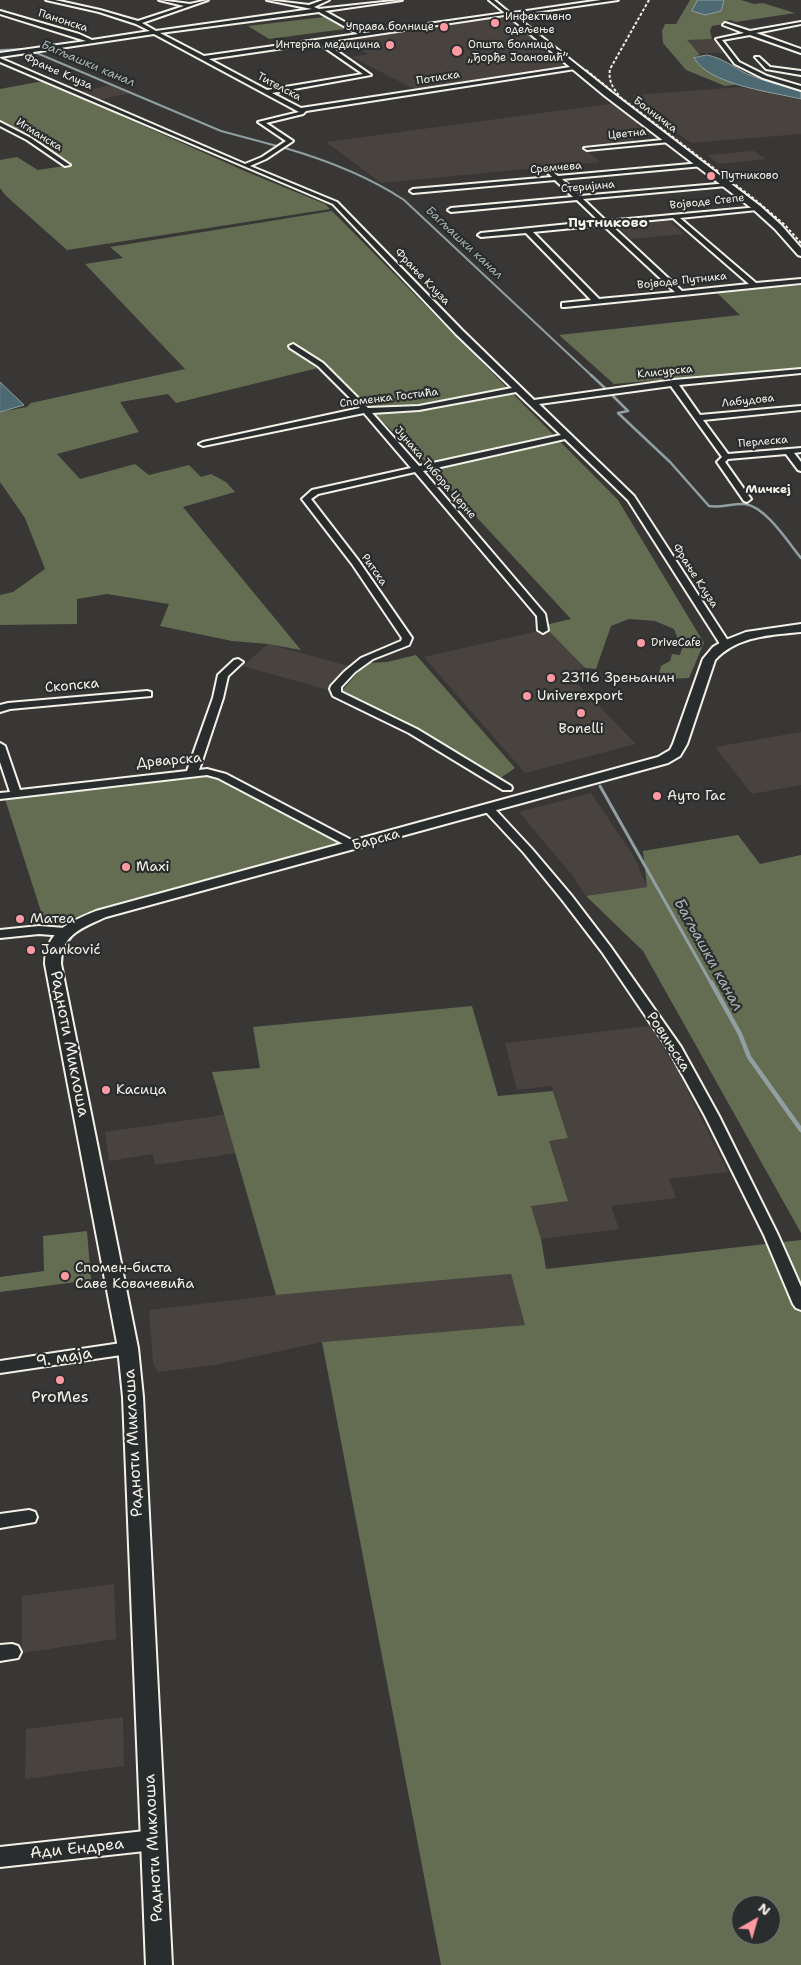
<!DOCTYPE html>
<meta charset="utf-8">
<style>
body{margin:0}
#map{position:relative;width:801px;height:1965px;overflow:hidden;background:#383736;font-family:"Shantell Sans",sans-serif}
canvas{display:block}
.north{position:absolute;left:731px;top:1895px;width:50px;height:50px;box-sizing:border-box;background:#2a2d2e;border:1px solid #7b7b78;border-radius:50%;rotate:38deg;font-size:14px;font-weight:700;line-height:20px;text-align:center;color:#f4f1e8}
.north::after{content:'';display:block;margin:auto;width:18px;height:22px;background:#ff9aa2;clip-path:polygon(50% 0,100% 100%,50% 72%,0 100%)}
</style>
<div id="map">
<canvas width="801" height="1965"></canvas>
<div class="north">N</div>
</div>
<script>
const ctx = document.querySelector('canvas').getContext('2d');
ctx.lineJoin = 'round';
function fillPath(path, color) { ctx.fillStyle = color; ctx.fill(path, 'evenodd'); }
function strokePath(path, color, width, dash) { ctx.strokeStyle = color; ctx.lineWidth = width; ctx.lineCap = dash ? 'butt' : 'round'; ctx.setLineDash(dash || []); ctx.stroke(path); }
function write(font, color, halo, rows, align = 'center') {
  ctx.font = font + ' "Shantell Sans",sans-serif'; ctx.lineWidth = 4.5; ctx.setLineDash([]); ctx.textBaseline = 'middle'; ctx.strokeStyle = halo; ctx.fillStyle = color; for (const [text, x, y, turn = 0] of rows) {
    ctx.save(); ctx.translate(x, y); ctx.rotate((+turn || 0) * Math.PI / 180); ctx.textAlign = isNaN(turn) ? turn : align; if (halo) ctx.strokeText(text, 0, 0); ctx.fillText(text, 0, 0); ctx.restore();
  }
}
fillPath(new Path2D(`
 M505,16l64,50 -153,24 -64,-33 16,-3 -23,-15z
 M712,39l13,14h-28l-11,-13z
 M112,85l20,8 -35,7 -19,-8z
 M742,87l59,13v34l-110,9 -51,-38 -7,-10z
 M616,103l24,21 -4,1 16,9 -22,2 6,5 -54,6 18,15 -219,21 -55,-41z
 M754,151l12,8 -47,5 -12,-9z
 M664,220l5,1 15,13 -53,5 -15,-14z
 M547,629l38,39 -18,5 69,71 -111,29 -101,-116z
 M268,644l84,23 -24,23 -85,-24z
 M801,732v53l-49,9 -37,-47z
 M591,793l42,62 14,32 -61,9 -14,-21 -53,-63z
 M649,1026l29,45 50,101 -59,7 7,19 -65,8 8,23 -78,10 -10,-34 18,-64 19,-3 -16,-52 -35,4 -12,-47z
 M230,1114l7,39 -82,12 -2,-11 -44,7 -4,-29z
 M511,1274l14,51 -203,17 -107,23 -57,7 -5,-9 -4,-53 127,-15z
 M114,1584l2,55 -94,14v-57z
 M123,1717l1,49 -99,13 1,-50z`), '#494340');
fillPath(new Path2D(`
 M690,0h51l13,4 9,-1 32,10 -59,9 -6,-2 -6,1 5,2 -17,3 -2,5 2,8 -25,1 13,15 -5,1 30,23 16,5 -16,2 -39,-16 -23,-27 -1,-12 3,-7h11z
 M324,17l21,12 -76,10 -21,-13z
 M43,81l204,91 78,32 5,5 -263,41 -62,-55 -5,-7v-28l17,-3 21,13 32,-5 -41,-28 -29,-15v-33z
 M332,211l286,289 86,143 -15,35 -19,1 -11,-5 2,-8 9,-5 2,-7 8,1 4,-13 -6,-3 -4,-10 -19,-8 -26,-2 -18,7 -15,43 -11,-1 -38,-39 -2,-4 26,-6 -153,-165 -121,-110 -9,1 30,23 -142,35 -8,-9 -48,8 19,30 -82,22 23,25 55,-15 14,11 40,-10 12,12 10,-3 15,8 9,10 -52,15 118,143 -33,-6 -36,-3 -72,-15 9,-22 -62,-10 -30,5v25l-77,1v-30l13,-3 32,-23 -20,-51 -25,-36v-70l27,-5 4,-4 154,-34 -100,-105 38,-6 -13,-11z
 M801,285v83l-187,16 -55,-49 181,-20 -24,-23z
 M416,655l99,113 -19,13 -155,-89 25,-29 21,-1z
 M207,776l11,2 126,66 -277,83 -11,-4 -11,1 -40,-125z
 M738,835l22,29 41,-9v378l-158,-282 -57,-55 61,-9 -4,-36z
 M472,1006l26,90 55,-5 15,47 -19,3 19,60 -37,5 10,33 5,30 255,-29v725h-360l-119,-623 203,-17 -14,-51 -235,21 -64,-223 48,-4 -7,-41zM741,1905h30v30h-30z
 M87,1231l4,49 -91,12v-15l44,-6 -1,-35z`), '#646c52');
const water = new Path2D(`
 M698,0h26l-3,11 -16,4 -13,-4z
 M707,55c16,3 26,12 40,19 17,7 35,12 54,16v9c-29,-7 -92,-14 -107,-41z
 M0,382l24,23 -24,7z`);
fillPath(water, '#4d6971');
strokePath(water, '#909fa1', 1);
strokePath(new Path2D(`
 M0,50l27,-1
 M32,51l189,80 56,15
 M285,148c41,12 83,28 119,52l188,176`), '#909fa1', 2);
strokePath(new Path2D(`
 M591,375l15,14
 M611,394l17,17 -10,2 52,49 39,44c12,2 24,-3 36,-2 21,3 43,38 56,54`), '#909fa1', 2.5);
strokePath(new Path2D(`
 M600,786l111,197`), '#909fa1', 3);
strokePath(new Path2D(`
 M711,982l29,52 9,23 52,73`), '#909fa1', 4.5);
const minor = new Path2D(`
 M46,0h9l45,10 38,11 46,-15 -25,-6 31,4 18,-4 -66,23 14,8 156,-22 -45,-9 42,5 14,-5h6l-15,7 5,2 83,-9 -77,11 39,22 141,-20 -16,-13h5l17,14 -187,28 47,33 -99,18 29,15 276,-42 -2,3 -269,42 -3,3 -37,9 27,18 -27,18 -16,7 87,36 125,128 72,70 140,-20 127,-11v4l-122,12 21,30 101,-9v4l-98,10 25,34 73,-6v4l-7,1 7,9v9l-3,-1 -12,-16 -58,5 -3,3 26,37 -4,3 -3,-1 -27,-39 5,-5 -51,-71 -132,18 95,92 96,148 -2,2 -3,1 -5,-3 -92,-144 -63,-61 -142,32 122,143 3,16 -5,3 -5,-3 -1,-14 -122,-144 -97,22 -7,5 47,61 54,78 -3,7 -36,14 -18,13 -14,15v5l76,37 94,57 1,2 -1,2h-8l-94,-57 -76,-37 -3,-7 1,-3 13,-14 17,-14 40,-17 1,-3 -50,-74 -50,-65 10,-9 99,-22 -47,-55 -161,33 -4,-2 4,-2 157,-34 -42,-42 -28,-18 -1,-2 4,-2 30,19 45,45 51,-2 93,-18 -56,-54 -123,-130 -333,-142v-4l2,1 243,105 17,-7 24,-16 -28,-19 41,-10 -145,-78 -154,23v-4l86,-12 -86,-27v-3l79,23 13,6 58,-9 -14,-7 -37,-12zM319,12l39,22 -154,22 -44,-23zM318,43l45,31 -96,16 -58,-31zM516,392l45,43 -142,31 -47,-53 47,-3z
 M801,22v2l-45,9 45,16v4l-51,-18 -28,5 17,22 28,14 34,10v4l-38,-12 -28,-14 -19,-25 28,-6 -21,-8 2,-2 25,8z
 M755,57h4l11,10 31,4v4l-35,-6z
 M0,122l31,16 39,27 -5,1 -38,-26 -27,-14z
 M672,139l-2,3 -83,8 -3,-2z
 M701,163l2,3 -141,13 18,17 149,-13 -2,3 -144,13 23,22 153,-14v2l-2,1 -77,8 76,65 45,-4v4l-236,24h-3v-4l29,-3 -65,-67 -45,4 -3,-2 3,-2 118,-12 -22,-21 -126,12 -3,-2 3,-2 122,-11 -18,-17 -142,13 -3,-2 3,-2 139,-12 -8,-8 3,-2 11,9zM673,218l76,66 -67,7 -72,-67zM603,225l72,67 -76,7 -66,-67z
 M238,659l5,3 -15,14 -5,22 -24,72 8,-1 19,5 133,70 2,2 -2,2h-8l-133,-70 -11,-3 -207,24v-6l10,-1 -10,-30v-19l5,3 15,44 167,-19 26,-73 5,-23 16,-15z
 M147,691l4,1v4l-141,13 -10,3v-7l8,-2z
 M489,806l4,1 39,42 39,46 39,51 71,101 38,69 59,119 23,52v23l-5,-2 -3,-4 -29,-69 -59,-119 -35,-64 -68,-100 -39,-51 -39,-48 -39,-42 -2,-2z
 M39,926l26,2 6,4 -6,4 -26,-2 -39,4v-8z
 M128,1342l5,2 3,4 -3,4 -5,2 -128,19v-12z
 M29,1510l6,2 2,5 -2,5 -35,6v-14z
 M12,1644l6,2 3,6 -3,6 -18,3v-16z
 M154,1830l7,3 3,7 -3,7 -7,3 -154,17v-20z`);
const tertiary = new Path2D(`
 M601,0h17l-104,15 97,77 149,114 21,19 20,23v8l-3,-1 -23,-26 -21,-19 -149,-114 -99,-82z
 M801,624v8c-31,3 -64,4 -86,28l-28,84 -7,12 -12,7 -562,154c-24,11 -45,17 -45,47l77,384 5,49 29,568h-26l-23,-568 -5,-49 -73,-384c0,-32 24,-42 51,-53l562,-154 12,-7 3,-6 30,-85 10,-12 10,-6 23,-9z`);
strokePath(minor, '#f4f1e8', 4);
strokePath(tertiary, '#f4f1e8', 4);
fillPath(minor, '#2a2d2e');
fillPath(tertiary, '#2a2d2e');
strokePath(new Path2D(`
 M649,0l-39,69c-2,12 3,19 10,28l133,101 32,27 16,18
 M586,70l27,22`), '#f4f1e8', 2, [3, 2]);
for (const [x, y, r, color] of [
 [495,23,5,"#ff9aa2"],
 [444,27,5,"#ff9aa2"],
 [390,45,5,"#ff9aa2"],
 [457,51,6,"#ff9aa2"],
 [711,176,5,"#ff9aa2"],
 [641,643,5,"#ff9aa2"],
 [551,678,5,"#ff9aa2"],
 [527,696,5,"#ff9aa2"],
 [581,713,5,"#ff9aa2"],
 [657,796,5,"#ff9aa2"],
 [126,867,5,"#ff9aa2"],
 [20,919,5,"#ff9aa2"],
 [31,950,5,"#ff9aa2"],
 [106,1090,5,"#ff9aa2"],
 [65,1276,5,"#ff9aa2"],
 [60,1380,5,"#ff9aa2"]
]) { const dot = new Path2D(); dot.arc(x, y, r, 0, 2 * Math.PI); ctx.fillStyle = color; ctx.fill(dot); strokePath(dot, '#2a2d2e', 2); }
write('11px', '#f4f1e8', '#2a2d2e', [
 ["Инфективно",505,17],
 ["одељење",505,30],
 ["Управа болнице",434,27,"right"],
 ["Интерна медицина",380,45,"right"],
 ["Општа болница",468,45],
 ["„Ђорђе Јоановић”",468,58],
 ["Путниково",721,176],
 ["DriveCafe",651,643]
], 'left');
write('11px', '#f4f1e8', '#2a2d2e', [
 ["Панонска",63,21,18],
 ["Фрање Клуза",58,72,24],
 ["Потиска",438,78,-9],
 ["Тителска",279,87,28],
 ["Болничка",655,115,37],
 ["Цветна",627,134,-6],
 ["Игманска",39,135,32],
 ["Сремчева",556,168,-5],
 ["Стеријина",588,187,-5],
 ["Војводе Степе",707,202,-6],
 ["Фрање Клуза",422,277,46],
 ["Војводе Путника",682,281,-6],
 ["Клисурска",665,372,-6],
 ["Споменка Гостића",389,398,-7],
 ["Лабудова",748,401,-6],
 ["Перлеска",763,442,-5],
 ["Јунака Тибора Церне",435,473,49],
 ["Ритска",374,570,55],
 ["Фрање Клуза",695,576,57]
]);
write('italic 12px', '#a9b4b2', '#2a2d2e', [
 ["Багљашки канал",88,64,23],
 ["Багљашки канал",464,243,43]
]);
write('bold 12px', '#f4f1e8', '#2a2d2e', [
 ["Мичкеј",768,490]
]);
write('bold 14px', '#f4f1e8', '#2a2d2e', [
 ["Путниково",608,223]
]);
write('14px', '#f4f1e8', '#2a2d2e', [
 ["23116 Зрењанин",561,678],
 ["Univerexport",537,696],
 ["Bonelli",581,729,"center"],
 ["Ауто Гас",667,796],
 ["Maxi",136,867],
 ["Матеа",30,919],
 ["Janković",41,950],
 ["Касица",116,1090],
 ["Спомен-биста",75,1268],
 ["Саве Ковачевића",75,1284]
], 'left');
write('14px', '#f4f1e8', '#2a2d2e', [
 ["Скопска",72,686,-5],
 ["Дрварска",169,761,-5],
 ["Барска",376,840,-15],
 ["Ровињска",668,1042,57]
]);
write('italic 15px', '#a9b4b2', '#2a2d2e', [
 ["Багљашки канал",708,955,61]
]);
write('16px', '#f4f1e8', '#2a2d2e', [
 ["Радноти Миклоша",69,1044,79],
 ["9. маја",64,1358,-9],
 ["Радноти Миклоша",134,1443,-93],
 ["Радноти Миклоша",154,1848,-93],
 ["Ади Ендреа",77,1849,-6]
]);
write('16px', '#f4f1e8', '#2a2d2e', [
 ["ProMes",60,1398]
]);
</script>
